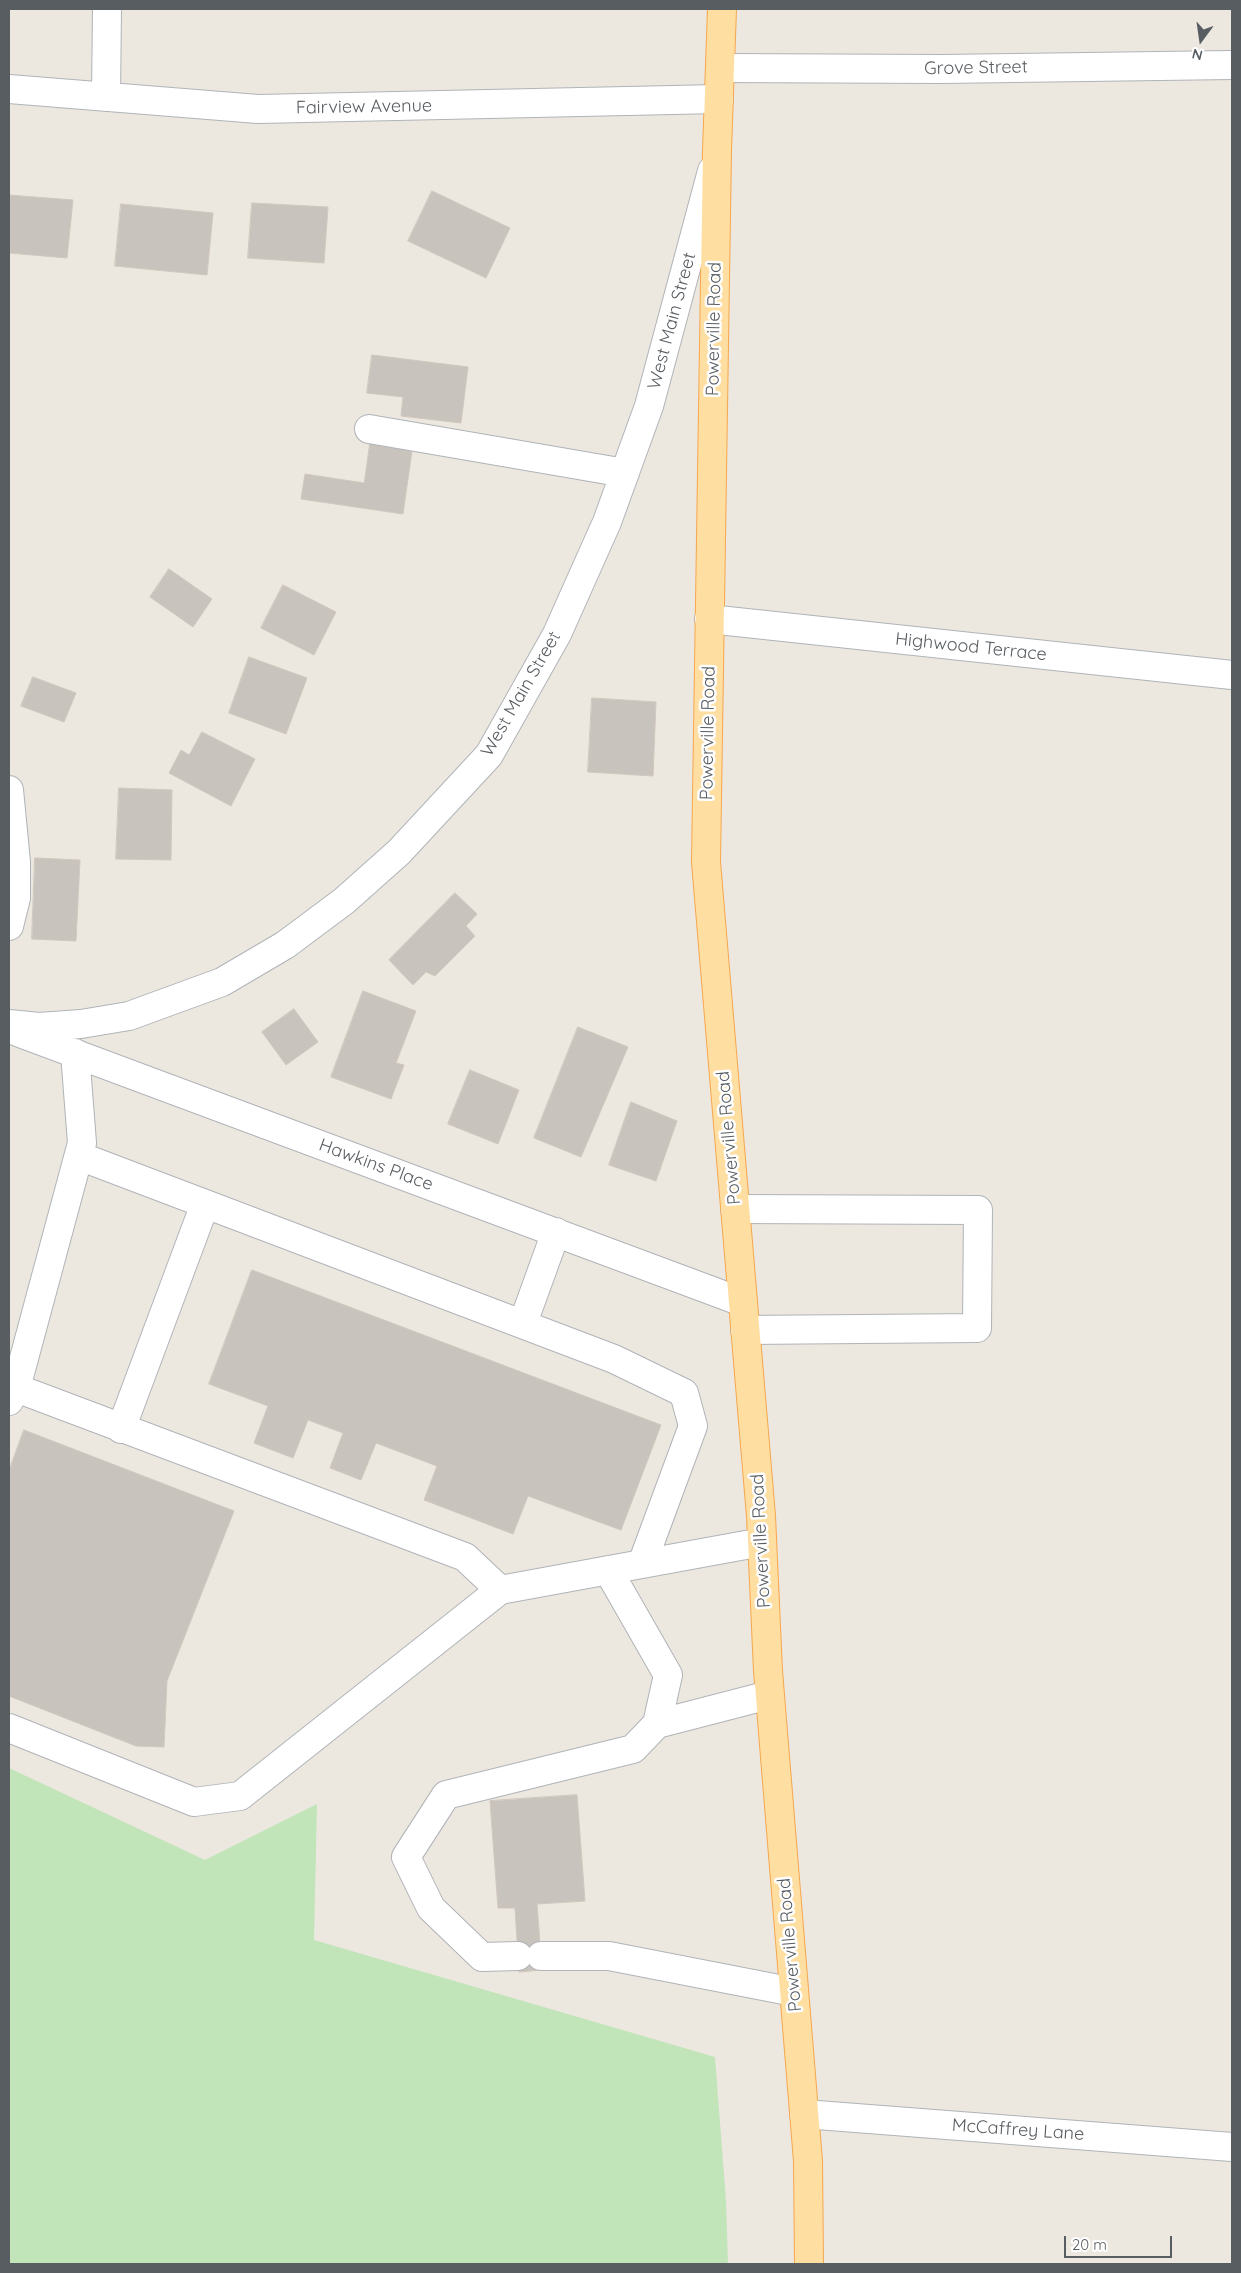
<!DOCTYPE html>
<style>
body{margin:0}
#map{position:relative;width:1241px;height:2273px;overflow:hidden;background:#ece7df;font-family:Quicksand,sans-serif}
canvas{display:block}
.frame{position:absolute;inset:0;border:10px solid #585d61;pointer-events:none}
.north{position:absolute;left:1176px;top:15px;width:50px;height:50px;-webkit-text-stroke:4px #fff;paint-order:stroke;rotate:194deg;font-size:14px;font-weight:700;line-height:20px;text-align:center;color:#585d61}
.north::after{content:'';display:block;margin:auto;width:18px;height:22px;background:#585d61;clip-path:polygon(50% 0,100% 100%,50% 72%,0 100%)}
.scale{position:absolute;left:1064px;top:2236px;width:108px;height:22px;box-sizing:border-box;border:2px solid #585d61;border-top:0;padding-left:6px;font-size:15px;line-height:18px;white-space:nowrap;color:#585d61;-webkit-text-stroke:4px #fff;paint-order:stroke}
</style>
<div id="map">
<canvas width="1241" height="2273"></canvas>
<div class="frame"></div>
<div class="north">N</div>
<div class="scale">20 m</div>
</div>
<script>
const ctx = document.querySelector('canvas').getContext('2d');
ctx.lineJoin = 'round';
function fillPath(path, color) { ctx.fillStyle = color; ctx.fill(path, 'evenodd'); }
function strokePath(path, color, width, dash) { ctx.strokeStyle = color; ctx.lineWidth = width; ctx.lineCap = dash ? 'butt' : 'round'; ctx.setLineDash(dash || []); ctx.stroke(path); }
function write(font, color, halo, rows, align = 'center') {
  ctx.font = font + ' Quicksand,sans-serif'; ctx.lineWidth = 5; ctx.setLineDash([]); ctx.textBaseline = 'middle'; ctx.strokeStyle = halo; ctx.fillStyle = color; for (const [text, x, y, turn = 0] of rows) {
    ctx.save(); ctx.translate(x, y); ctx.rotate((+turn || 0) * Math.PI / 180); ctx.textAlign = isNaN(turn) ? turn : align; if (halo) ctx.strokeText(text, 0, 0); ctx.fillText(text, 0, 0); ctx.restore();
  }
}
fillPath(new Path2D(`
 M9,1768l196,92 112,-56 -3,136 401,117 11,145 2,62h-719z`), '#c1e5b9');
const building = new Path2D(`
 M432,191l78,37 -24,50 -78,-37z
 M9,195l64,5 -6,58 -58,-5z
 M252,203l76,4 -4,56 -76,-5z
 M121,204l92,9 -6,62 -92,-9z
 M372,355l96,12 -7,56 -60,-7 2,-19 -36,-4z
 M370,444l42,7 -9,63 -102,-15 4,-25 59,9z
 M169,569l43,30 -19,28 -43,-30z
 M283,585l53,27 -22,43 -53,-27z
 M249,657l58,21 -21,56 -57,-21z
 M33,677l43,16 -12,29 -43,-16z
 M592,698l64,4 -3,74 -65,-4z
 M202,732l53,27 -24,47 -62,-33 12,-23 8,5z
 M119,788l53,2 -1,70 -55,-1z
 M35,858l45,2 -4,81 -44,-2z
 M455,893l22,21 -11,12 9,10 -40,40 -9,-4 -13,13 -24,-25z
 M363,991l53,20 -20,52 8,2 -13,34 -60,-22z
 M294,1009l24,33 -32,23 -24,-33z
 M578,1027l50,20 -47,110 -47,-19z
 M470,1070l49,20 -21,54 -50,-20z
 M631,1102l46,19 -21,60 -47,-16z
 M252,1270l409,155 -40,105 -93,-34 -15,38 -89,-34 13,-34 -61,-23 -15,37 -31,-12 13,-35 -35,-13 -15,38 -39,-15 14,-37 -59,-22z
 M24,1430l210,81 -67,170 -3,66 -28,-1 -127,-50v-225z
 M577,1795l8,106 -48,3 5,66 -23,2 -4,-64h-17l-8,-107z`);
fillPath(building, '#c9c3be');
strokePath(building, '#d1c7bd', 1);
const minor = new Path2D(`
 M720,68l221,1 291,-4
 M9,89l249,20 461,-10
 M106,97l1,-88
 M369,429l256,44
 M709,619l523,56
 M9,790l7,72v36l-7,28
 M9,1024l30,3 42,-3 48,-8 93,-34 63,-37 59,-44 55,-49 90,-97 68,-121 50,-112 42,-116 63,-235
 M17,1032l725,270
 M79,1156l535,203 70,34 9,33 -51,138
 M735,1209l243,1 -1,118 -232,2
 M523,1323l33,-91
 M9,1388h7l449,169 35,33
 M9,1401l7,-13 66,-245 -7,-90
 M121,1429l84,-225
 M657,1724l112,-29
 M9,1728l185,74 46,-6 260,-206 262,-48
 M518,1956l-36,1 -51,-49 -25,-51 40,-62 187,-46 24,-25 11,-49 -60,-105
 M541,1956h68l185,36
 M804,2114l428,33`);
const major = new Path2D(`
 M722,9l-5,141 -11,712 55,654 7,155 40,490 1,103`);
strokePath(minor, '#b0b4b8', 30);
strokePath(major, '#f6a74e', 30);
strokePath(minor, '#fff', 28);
strokePath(major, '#ffdea1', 28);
write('18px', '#585d61', '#fff', [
 ["Grove Street",976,68,-1],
 ["Fairview Avenue",364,107,-1],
 ["West Main Street",672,321,-75],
 ["Powerville Road",714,329,-89],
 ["Highwood Terrace",971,647,6],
 ["West Main Street",521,694,-60],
 ["Powerville Road",708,733,-89],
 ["Powerville Road",729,1138,-95],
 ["Hawkins Place",376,1165,20],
 ["Powerville Road",761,1541,-93],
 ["Powerville Road",790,1945,-95],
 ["McCaffrey Lane",1018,2130,4]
]);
</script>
